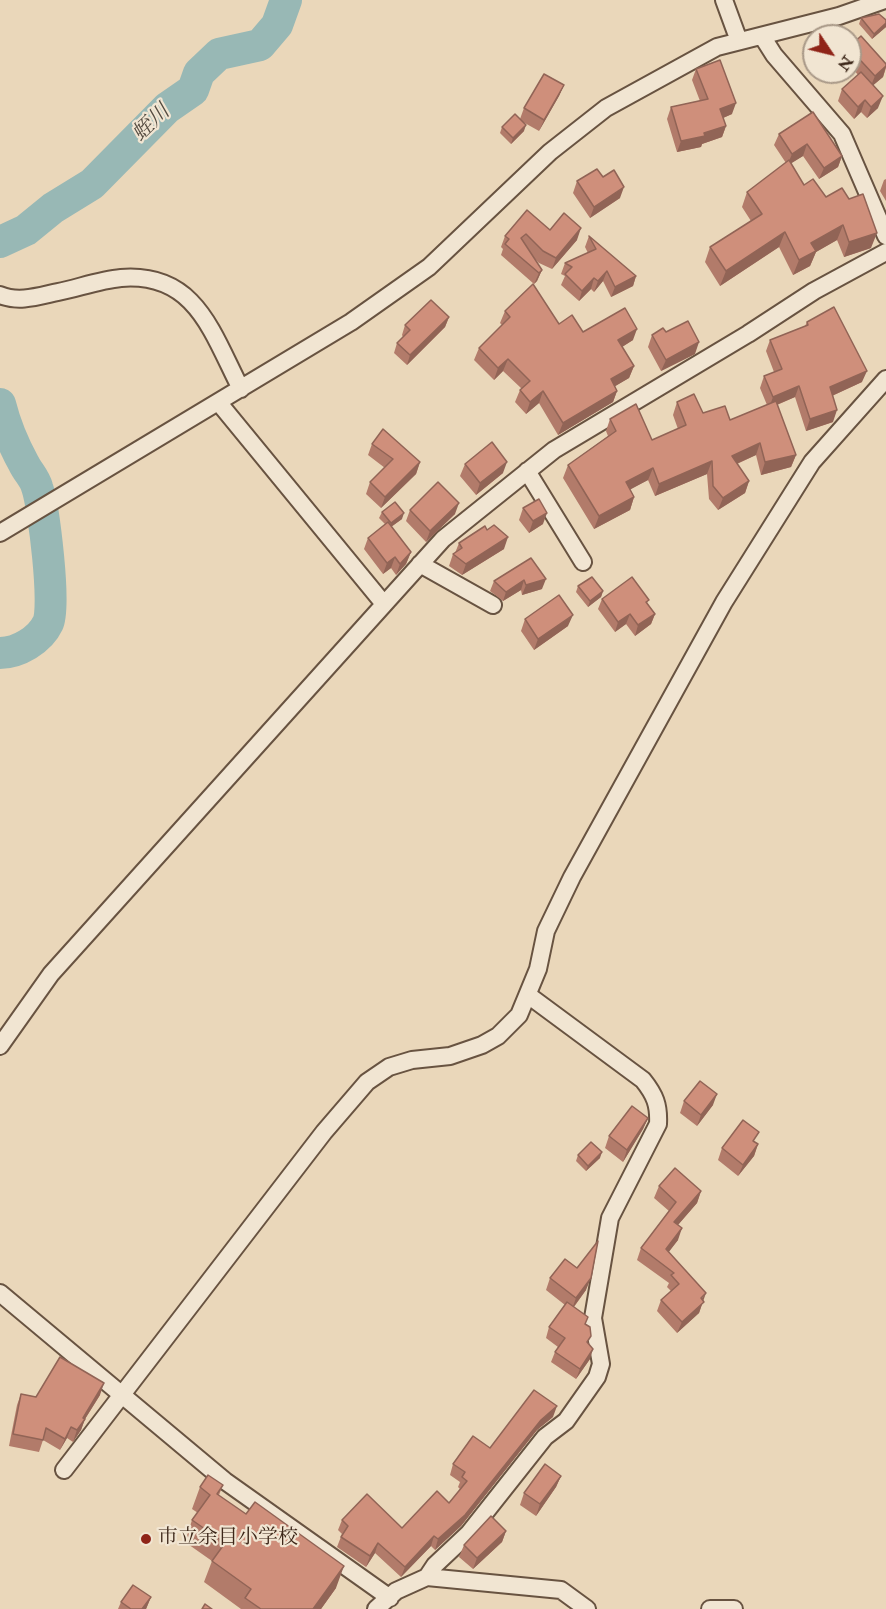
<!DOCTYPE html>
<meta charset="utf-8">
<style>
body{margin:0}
#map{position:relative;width:886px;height:1609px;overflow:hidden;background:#ead7ba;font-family:"IM FELL Double Pica",serif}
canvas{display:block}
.north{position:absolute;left:802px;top:24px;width:60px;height:60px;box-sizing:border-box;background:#f1e5d2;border:2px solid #a99988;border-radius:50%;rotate:125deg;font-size:16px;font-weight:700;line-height:24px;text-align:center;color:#3d2719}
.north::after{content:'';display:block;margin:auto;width:21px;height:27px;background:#8f2418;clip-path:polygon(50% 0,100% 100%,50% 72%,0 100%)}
</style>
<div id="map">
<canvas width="886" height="1609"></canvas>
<div class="north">N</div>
</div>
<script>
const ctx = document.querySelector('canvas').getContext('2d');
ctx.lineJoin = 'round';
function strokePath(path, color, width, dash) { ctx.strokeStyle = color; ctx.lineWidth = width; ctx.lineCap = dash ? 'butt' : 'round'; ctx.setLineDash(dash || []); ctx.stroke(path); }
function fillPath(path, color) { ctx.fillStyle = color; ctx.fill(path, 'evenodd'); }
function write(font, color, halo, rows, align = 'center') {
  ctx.font = font + ' "IM FELL Double Pica","Noto Serif JP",serif'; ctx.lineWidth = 4.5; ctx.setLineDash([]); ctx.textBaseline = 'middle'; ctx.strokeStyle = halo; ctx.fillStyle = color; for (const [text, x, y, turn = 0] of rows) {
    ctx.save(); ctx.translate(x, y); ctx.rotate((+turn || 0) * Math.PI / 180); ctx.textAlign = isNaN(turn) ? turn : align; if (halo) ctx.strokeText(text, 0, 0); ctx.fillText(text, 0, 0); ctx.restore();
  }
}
strokePath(new Path2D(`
 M0,242l26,-12 27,-22 39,-24 75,-76 26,-18 6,-17 20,-19 41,-9 17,-20 9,-25
 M0,404c5,20 14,42 24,60 4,8 11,15 13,23 7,20 19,121 11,136 -8,17 -30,30 -48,30`), '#98b8b5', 32);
const minor = new Path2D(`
 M724,0l15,41
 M762,36l12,19 68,79 44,102
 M0,295c19,8 39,1 58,-3 20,-4 42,-12 63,-14 75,-6 91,55 120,111
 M219,403l165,201
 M527,471l56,91
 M0,533l351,-211 78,-55 121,-115 56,-44 111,-61 122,-31 46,-16
 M420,564l73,41
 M0,1046l51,-72 392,-435 111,-89 194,-116 66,-43 72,-39
 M0,1293l225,188 165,117
 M64,1470l260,-338 43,-50 22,-15 23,-7 38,-4 32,-11 16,-9 21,-21 19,-46 8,-38 26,-54 152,-275 88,-140 74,-83
 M427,1577l8,-12 34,-32 76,-96 21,-16 31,-44 4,-13 -8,-46 17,-100 48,-94c1,-19 -3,-29 -15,-44l-115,-85
 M376,1609l20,-18 31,-14 134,13 26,19
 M710,1609h24`);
strokePath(minor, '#685341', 20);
strokePath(minor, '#f1e5d2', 16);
fillPath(new Path2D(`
 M861,18l25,2v7l-14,12 -13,-15z
 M850,46l36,18v4l-3,9 -10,8 5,23 -11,10 -6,-6 -7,7 -16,-18 4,-12 16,-14 -8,-10z
 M696,69l36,45 -9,4 3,8 -4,11 -20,7 -1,3 -24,5 -10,-33 4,-12 29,-6 -8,-21z
 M564,85l-5,11 -20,35 -16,-9 1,9 -13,13 -11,-11 2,-6 18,-8 4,-11z
 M779,134l63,22 -4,11 -19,12 -16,-23 -12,7 13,22 22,12 45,51 -27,9 -7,-17 -21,12 -6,14 -17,9 -14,-28 -59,39 -15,-24 5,-15 41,-26 -9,-14 5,-15 39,-29 -12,-18z
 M603,177l17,21 -30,20 -17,-25 4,-12z
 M886,179v22l-6,-10 4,-11z
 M550,230l27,10 -25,29 -13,-6 -6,-6 9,13 -5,11 -3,3 -33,-29 2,-6 -2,-2 4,-11z
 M589,236l47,40 -3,10 -22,11 -8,-16 -9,11 -3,-3 -12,12 -18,-16 4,-9 -4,-2 4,-11 23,-10 -3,-6z
 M505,311l54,13 24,8 50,8 -11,7 12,19 -5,12 -14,8 2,5 -4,11 -55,33 -19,-32 -13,11 -11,-12 5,-12 2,-1 -19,-18 -9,9 -20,-20 5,-12 23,-23 -2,-2z
 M449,317l-4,10 -38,38 -13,-12 3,-10 6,-6 -1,-2 3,-10z
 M807,322l55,60 -30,14 1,26 -27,9 -11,-34 -18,8 19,50 -5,12 -30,8 -5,-20 -19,9 12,17 -4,12 -27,17 -9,-11 -2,-25 -52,22 -7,-16 -18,9 4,8 -4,13 -36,19 -31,-51 5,-13 40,-29 -2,-5 4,-12 42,21 26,-11 -5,-14 4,-13 26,11 27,7 37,-15 -7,-17 4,-12 10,-4 -8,-21 4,-11 35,-14z
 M666,332l29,22 -34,17 -13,-24 4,-12z
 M372,444l48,18 -4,12 -35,34 -15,-14 4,-12 15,-14 -17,-13z
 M465,464l38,9 -27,22 -16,-19z
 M523,508l20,16 -14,9 -10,-13z
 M410,510l45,4 -29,28 -20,-21z
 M382,512l20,7 -11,8 20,25 -5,12 -10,11 -5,-7 -8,6 -19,-25 4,-11 17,-14 -6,-6z
 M487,530l17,19 -42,26 -13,-9 4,-12 2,-1 4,-10z
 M531,558l11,31 -20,6 -1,-5 -18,11 -13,-10 4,-10z
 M578,586l25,5 -2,6 -13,10 -12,-15z
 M602,599l47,1 -2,3 8,11 -4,10 -16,12 -9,-12 -11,8 -17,-23z
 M525,619l43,7 -34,24 -13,-19z
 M684,1101l29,4 -16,21 -17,-13z
 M648,1118l-5,11 -20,33 -18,-14 4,-12z
 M758,1144l-4,12 -16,20 -20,-16 4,-12z
 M578,1155l22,3 -14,13 -10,-10z
 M659,1186l42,5 -4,12 -19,22v15l-10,12 35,49 -4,12 -22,20 -20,-22 4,-11 10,-9 -4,-4 2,-4 -32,-23 4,-12 28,-37 -15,-13z
 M550,1278l36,12 -12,17 11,17 5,35 -14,20 -25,-17 4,-10 3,-5 -12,-9 3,-11 16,-22 -19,-15z
 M21,1394l15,3 64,-2 -15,24 -4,11 -8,12 -6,-4 -7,12 -17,-10 -4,12 -30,-6 8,-41z
 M553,1417l-16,13 -76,96 -26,24 -4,-4 -30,31 -26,-24 -9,14 -29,-20 5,-13 -4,-4 4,-10 60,8 47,-25 11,-14 -2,-2 2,-5 -10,-7 3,-11 37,-16z
 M561,1476l-5,11 -20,29 -16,-11 4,-12z
 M223,1485l-4,10 117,93 -15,21h-80l-37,-27 8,-21 -27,-19 7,-22 6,-7 -6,-4 8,-22z
 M506,1531l-4,11 -29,27 -14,-12 5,-12z
 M151,1597l-5,12h-28l3,-7z`), '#b27b6a');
fillPath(new Path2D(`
 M886,23v4l-14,12 2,-5z
 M886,66l-3,11 -13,11 5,-12z
 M564,85l-5,11 -20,35 5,-11z
 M883,96l-5,12 -11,10 4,-11z
 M865,100l-4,12 -7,7 4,-12z
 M736,103l-4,11 -16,7 4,-12z
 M526,125l-2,6 -13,13 2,-6z
 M726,126l-4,11 -20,7 -1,3 -24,5 4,-11z
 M807,144l-4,12 -16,10 5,-12z
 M842,156l-4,11 -19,12 5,-11z
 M624,187l-4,11 -30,20 4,-11z
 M843,225l-6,15 -21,12 -6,14 -17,9 6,-15 12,-17z
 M581,228l-4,12 -25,29 4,-11z
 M785,232l-6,15 -59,39 6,-15z
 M877,233l-6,15 -27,9 5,-15z
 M542,270l-5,11 -3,3 5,-11z
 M607,271l-4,10 -9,11 4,-11z
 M636,276l-3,10 -22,11 4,-10z
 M594,278l-3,11 -12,12 3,-10z
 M449,317l-4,10 -38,38 3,-10z
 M637,329l-4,11 -19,12 4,-12z
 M699,342l-4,12 -34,17 5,-11z
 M508,359l-5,12 -9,9 4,-12z
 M634,366l-5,12 -22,13 4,-12z
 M867,371l-5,11 -37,17 5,-12z
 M799,386l-4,11 -26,11 4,-11z
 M543,391l-4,12 -13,11 4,-12z
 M617,391l-4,11 -55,33 5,-12z
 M837,410l-4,12 -27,9 4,-12z
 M760,443l-4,12 -29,13 5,-12z
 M796,455l-5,12 -30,8 4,-13z
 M712,461l-5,13 -52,22 4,-12z
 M420,462l-4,12 -35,34 4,-11z
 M507,462l-4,11 -27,22 4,-12z
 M653,468l-5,12 -26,14 4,-12z
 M749,481l-4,12 -27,17 5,-12z
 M634,497l-4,13 -36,19 5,-13z
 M459,503l-4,11 -29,28 4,-11z
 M404,513l-2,6 -14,10 3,-6z
 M547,513l-4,11 -14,9 4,-12z
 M508,537l-4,12 -42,26 4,-11z
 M411,552l-5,12 -10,11 4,-11z
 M395,557l-4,11 -8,6 4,-11z
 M546,579l-4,10 -20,6 4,-10z
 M524,580l-3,10 -18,11 3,-9z
 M603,591l-2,6 -13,10 2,-6z
 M630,614l-4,10 -11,8 3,-10z
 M655,614l-4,10 -16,12 3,-11z
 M573,615l-5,11 -34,24 4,-11z
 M717,1094l-4,11 -16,21 4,-11z
 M648,1118l-5,11 -20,33 4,-12z
 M758,1144l-4,12 -16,20 5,-11z
 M602,1152l-2,6 -14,13 2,-5z
 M701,1191l-4,12 -27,31 4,-12z
 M682,1228l-4,12 -16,21 4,-12z
 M591,1278l-5,12 -14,19 4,-11z
 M706,1293l-7,20 -22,20 5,-11z
 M593,1349l-3,10 -14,20 4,-10z
 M104,1383l-4,12 -15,24 -4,11 -8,12 4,-12 6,-12z
 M557,1406l-4,11 -16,13 -76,96 -26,24 3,-11 103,-119z
 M71,1427l-4,11 -7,12 5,-11z
 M561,1476l-5,11 -20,29 4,-12z
 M506,1531l-4,11 -29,27 4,-11z
 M434,1536l-3,10 -30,31 4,-10z
 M378,1543l-3,10 -9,14 4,-11z
 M344,1566l-8,22 -15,21h-8z
 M151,1597l-5,12h-4z`), '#916456');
const building = new Path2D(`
 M879,14l7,6v3l-12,11 -13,-16z
 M861,36l25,28v2l-11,10 -25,-27v-3z
 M720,60l16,43 -16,6 6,17 -22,7 1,3 -24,5 -10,-34 37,-8 -12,-30z
 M861,72l22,24 -12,11 -6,-7 -7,7 -16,-18z
 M544,74l20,11 -20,35 -20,-12z
 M813,112l29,44 -18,12 -17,-24 -15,10 -13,-20z
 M515,114l11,11 -13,13 -11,-11z
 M789,160l15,25 9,-6 13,18 16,-9 7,11 14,-5 14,39 -28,9 -6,-17 -32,18 5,8 -17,9 -14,-28 -59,39 -16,-24 52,-33 -15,-22z
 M597,169l6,8 11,-7 10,17 -30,20 -17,-26z
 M527,210l23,20 14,-17 17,15 -25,30 -13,-7 -17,-17 -5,4 21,32 -3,3 -34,-29 4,-5 -4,-3z
 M589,236l47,40 -21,11 -8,-16 -9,10 -4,-3 -12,13 -17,-17 7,-7 -7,-4 31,-14z
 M533,284l26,40 13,-9 11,17 42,-24 12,21 -19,11 16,26 -23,13 6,12 -54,32 -20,-32 -13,11 -10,-12 10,-9 -22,-22 -10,9 -19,-20 31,-31 -5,-6z
 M431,300l18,17 -39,38 -13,-12 13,-13 -5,-5z
 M834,307l33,64 -37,16 7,23 -27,9 -11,-33 -26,11 -9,-21 18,-7 -12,-29 38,-15 -1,-3z
 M688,321l11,21 -33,18 -14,-25 11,-7 3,4z
 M694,394l9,19 22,-7 5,14 46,-19 20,54 -31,7 -5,-19 -28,13 17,25 -26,17 -10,-12 -1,-25 -53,23 -6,-16 -27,14 8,15 -35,19 -31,-51 48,-34 -6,-12 26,-15 16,36 34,-15 -9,-23z
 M383,429l37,33 -35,35 -15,-15 23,-23 -21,-15z
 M492,442l15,20 -27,21 -15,-19z
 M438,482l21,21 -29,28 -20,-21z
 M539,499l8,14 -14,8 -10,-13z
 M395,502l9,11 -13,10 -9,-11z
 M388,522l23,30 -11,12 -5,-7 -8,6 -19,-25z
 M494,525l14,12 -42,27 -13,-10 9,-6 -3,-5 26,-17 2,4z
 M531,558l15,21 -20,6 -2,-5 -18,12 -12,-11z
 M592,577l11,14 -13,10 -12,-15z
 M632,577l17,23 -3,2 9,12 -17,11 -8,-11 -12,8 -16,-23z
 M559,595l14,20 -35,24 -13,-20z
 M700,1081l17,13 -16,21 -17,-14z
 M632,1106l16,12 -21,32 -18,-14z
 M743,1120l16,12 -6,9 5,3 -15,21 -21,-17z
 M591,1142l11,10 -14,14 -10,-11z
 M675,1168l26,23 -27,31 8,6 -16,21 40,44 -5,5 3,4 -22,20 -21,-22 18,-16 -8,-9 3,-2 -33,-25 35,-46 -17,-16z
 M598,1241l-7,37 -15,20 -26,-20 15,-19 12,9z
 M567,1302l21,15 -3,7 5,3 1,9 -4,6 6,7 -13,20 -25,-17 10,-14 -16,-11z
 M60,1357l44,26 -21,35 2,1 -8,11 -6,-3 -6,12 -19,-11 -3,12 -30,-6 8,-40 15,3z
 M534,1390l23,16 -16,14 -76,95 -27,24 -4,-3 -29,31 -27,-24 -8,13 -29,-19 7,-11 -6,-6 25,-26 35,34 35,-37 12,12 18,-22 -5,-4 3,-5 -12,-8 20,-28 17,12z
 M545,1464l16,12 -21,28 -16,-11z
 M208,1475l15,10 -6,9 29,20 9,-12 89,64 -31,43h-52l-16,-11 6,-9 -39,-28 13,-18 -33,-23 18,-25 -10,-8z
 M491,1516l15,15 -29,27 -13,-13z
 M133,1585l18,12 -9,12h-11l-10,-7z
 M205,1604l7,5h-10z`);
fillPath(building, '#cf8f7b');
strokePath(building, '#916456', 1.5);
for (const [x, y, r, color] of [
 [146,1539,6,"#8f2418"]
]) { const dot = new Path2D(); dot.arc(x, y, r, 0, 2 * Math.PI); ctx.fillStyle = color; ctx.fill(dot); strokePath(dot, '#f1e5d2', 2); }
write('20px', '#3d2719', '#f1e5d2', [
 ["市立余目小学校",158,1539]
], 'left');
write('italic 21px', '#544b40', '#f1e5d2', [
 ["蛭川",152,124,-44]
]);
</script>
